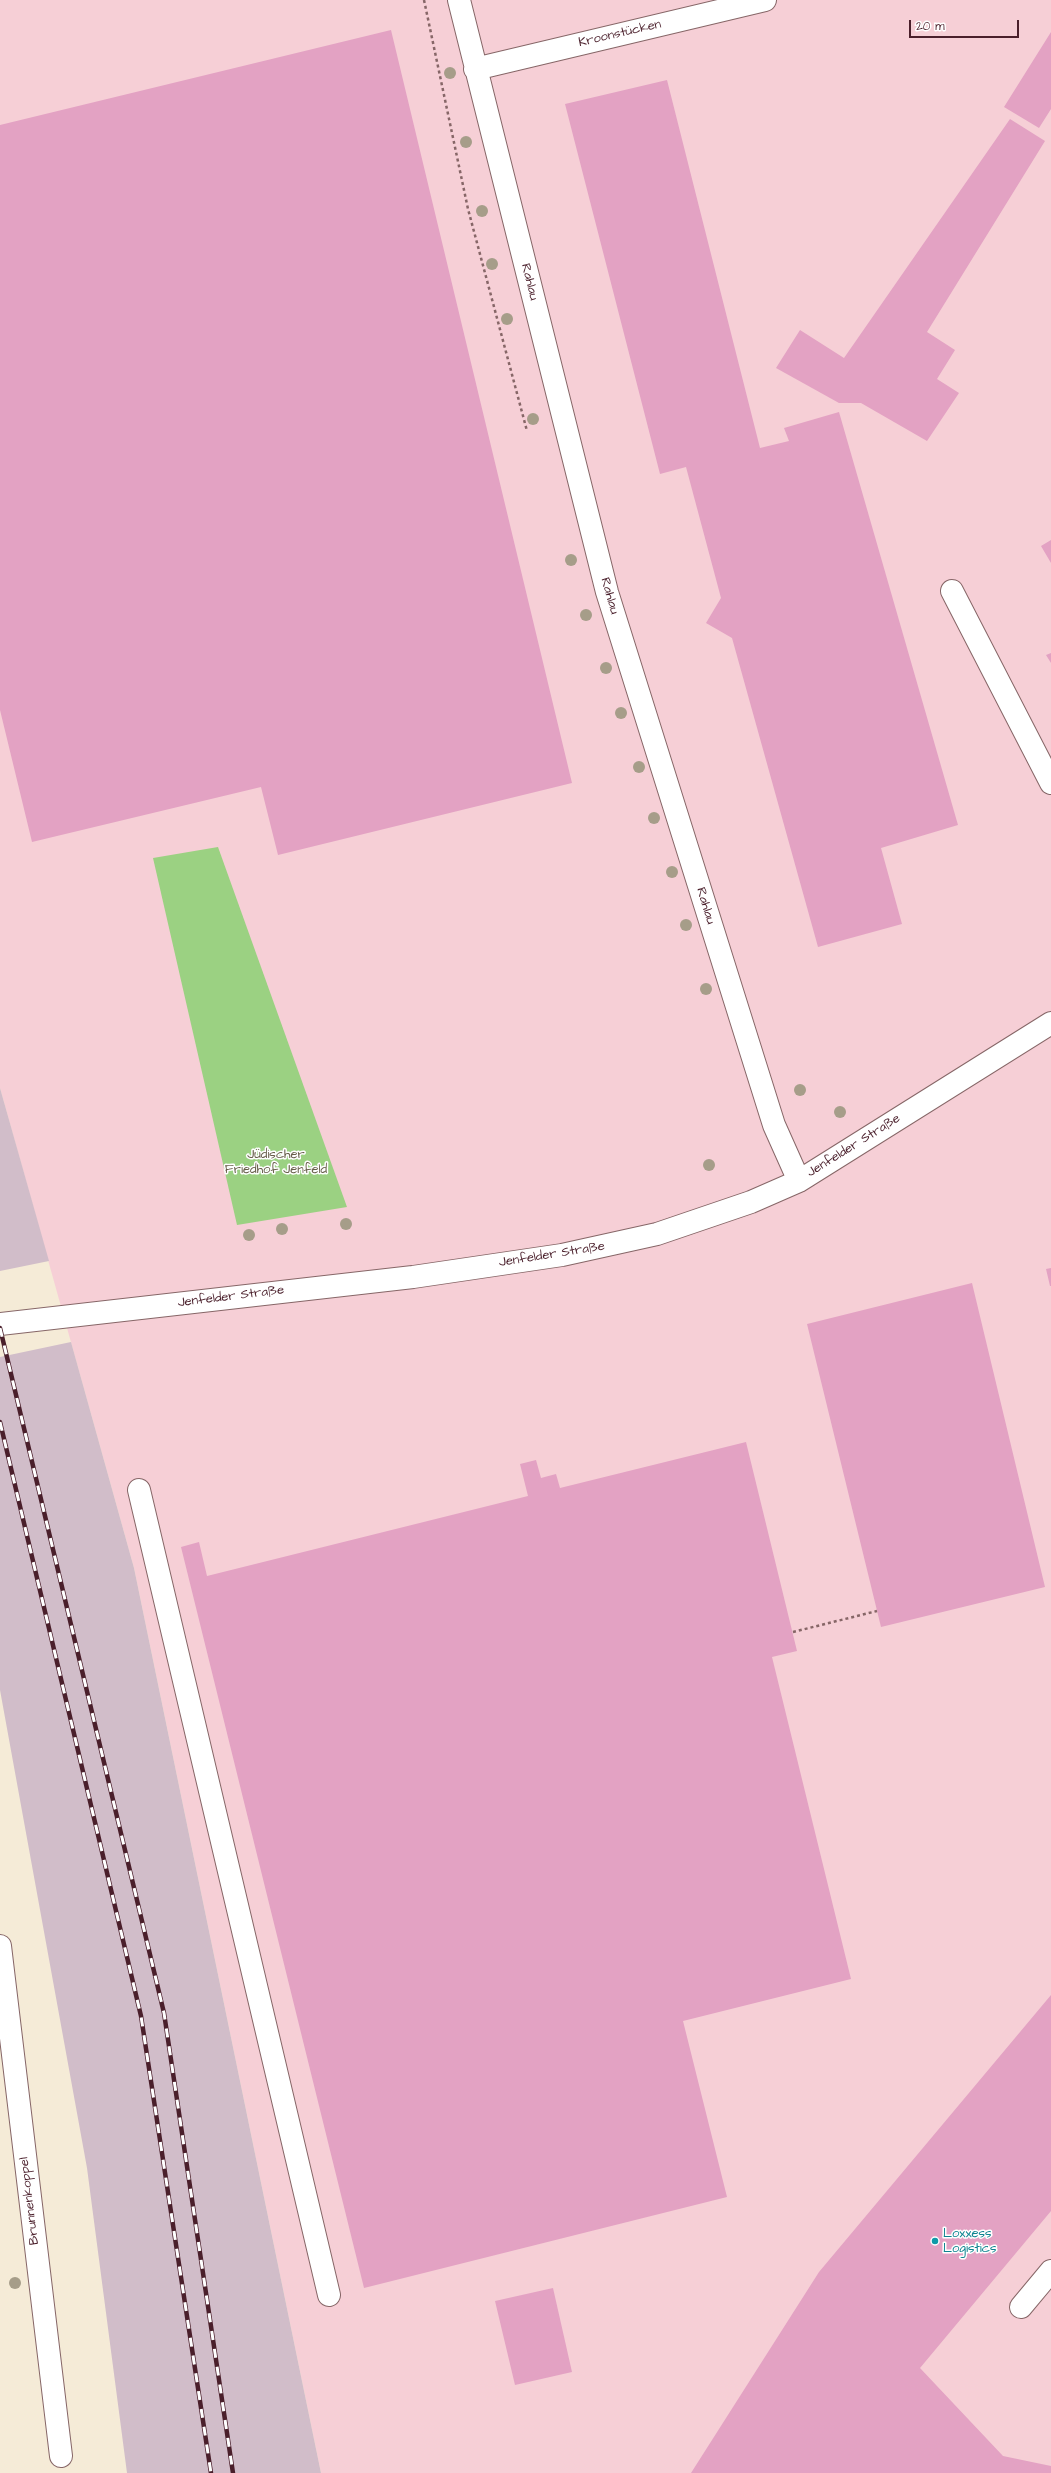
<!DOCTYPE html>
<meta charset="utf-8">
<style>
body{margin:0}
#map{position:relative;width:1051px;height:2473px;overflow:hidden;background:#f5ebd7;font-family:"Architects Daughter",sans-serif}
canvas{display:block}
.scale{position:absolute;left:909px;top:20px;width:110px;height:18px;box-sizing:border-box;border:2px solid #4a1f2b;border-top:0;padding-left:5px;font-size:12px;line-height:14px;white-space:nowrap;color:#4a1f2b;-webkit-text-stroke:3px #fff;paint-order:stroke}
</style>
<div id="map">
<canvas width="1051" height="2473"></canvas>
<div class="scale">20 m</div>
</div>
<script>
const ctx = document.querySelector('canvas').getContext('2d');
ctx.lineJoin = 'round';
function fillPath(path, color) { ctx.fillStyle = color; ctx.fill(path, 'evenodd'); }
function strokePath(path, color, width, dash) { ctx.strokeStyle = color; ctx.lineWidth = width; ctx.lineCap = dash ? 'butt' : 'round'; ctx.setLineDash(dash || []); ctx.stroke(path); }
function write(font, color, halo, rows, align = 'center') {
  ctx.font = font + ' "Architects Daughter",sans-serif'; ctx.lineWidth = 3; ctx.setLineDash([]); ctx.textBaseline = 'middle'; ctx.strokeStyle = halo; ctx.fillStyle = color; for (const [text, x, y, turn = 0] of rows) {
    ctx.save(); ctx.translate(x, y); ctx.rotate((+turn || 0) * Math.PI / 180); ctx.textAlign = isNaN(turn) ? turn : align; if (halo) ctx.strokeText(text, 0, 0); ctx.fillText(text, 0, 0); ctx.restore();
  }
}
fillPath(new Path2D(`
 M0,0h1051v2473h-730l-187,-905 -134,-480z`), '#f6cfd6');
fillPath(new Path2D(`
 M0,1088l49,173 -49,10z
 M71,1342l63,226 187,905h-194l-40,-305 -87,-478v-333z`), '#d1bdc9');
fillPath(new Path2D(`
 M218,847l129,360 -110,18 -84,-367z`), '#9bd182');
fillPath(new Path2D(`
 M391,30l181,753 -294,72 -17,-68 -229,55 -32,-132v-585z
 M1051,32v77l-12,19 -35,-21z
 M667,80l93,368 29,-7 -5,-13 55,-16 119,413 -77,23 21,76 -84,23 -86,-309 -26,-15 15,-25 -35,-131 -26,7 -95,-370z
 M1010,119l35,22 -118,191 28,18 -18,29 22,14 -32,48 -66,-38h-22l-63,-35 24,-38 44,28z
 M1051,540v23l-10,-17z
 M1051,653v10l-5,-8z
 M1051,1268v18h-1l-4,-17z
 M972,1283l73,304 -164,40 -74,-303z
 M746,1442l51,209 -25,6 79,322 -168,42 44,176 -363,91 -183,-741 18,-5 8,34 321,-80 -8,-32 16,-4 5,18 15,-4 4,14z
 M1051,1995v216l-131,157 83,88 48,10v7h-360l128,-201z
 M553,2288l19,84 -57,13 -20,-84z`), '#e3a2c3');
const minor = new Path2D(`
 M459,0l148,592 167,533 25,56
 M475,69l290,-69
 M952,591l99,192
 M0,1324l413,-47 149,-22 95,-21 94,-32 48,-21 252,-158
 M139,1490l190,805
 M0,1946l61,510
 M1021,2307l30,-36`);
strokePath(minor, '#866667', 24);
strokePath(new Path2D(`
 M424,0l44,209 59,222
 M793,1632l84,-21`), '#866667', 2.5, [3, 3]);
strokePath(minor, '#fff', 22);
const rail = new Path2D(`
 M0,1328l164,685 69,460
 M0,1422l141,594 70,457`);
strokePath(rail, '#4a1f2b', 4.5);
strokePath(rail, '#fff', 3, [9]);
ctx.fillStyle = '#a69d89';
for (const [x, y] of [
 [450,73],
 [466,142],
 [482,211],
 [492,264],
 [507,319],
 [533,419],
 [571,560],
 [586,615],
 [606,668],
 [621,713],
 [639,767],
 [654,818],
 [672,872],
 [686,925],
 [706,989],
 [800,1090],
 [840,1112],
 [709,1165],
 [346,1224],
 [282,1229],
 [249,1235],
 [15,2283]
]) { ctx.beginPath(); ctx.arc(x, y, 6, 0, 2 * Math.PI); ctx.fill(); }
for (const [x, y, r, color] of [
 [935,2241,4,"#0f9aa8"]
]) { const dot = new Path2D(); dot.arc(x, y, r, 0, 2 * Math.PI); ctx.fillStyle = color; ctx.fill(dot); strokePath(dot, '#fff', 1.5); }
write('13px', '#4a1f2b', '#fff', [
 ["Kroonstücken",620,34,-13],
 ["Rahlau",529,282,76],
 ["Rahlau",609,596,74],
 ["Rahlau",705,906,73],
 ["Jenfelder Straße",854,1146,-32],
 ["Jenfelder Straße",552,1255,-9],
 ["Jenfelder Straße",231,1297,-7],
 ["Brunnenkoppel",30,2201,-97]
]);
write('13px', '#665d49', '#fff', [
 ["Jüdischer",276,1155],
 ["Friedhof Jenfeld",276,1170]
]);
write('13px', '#0d838f', '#fff', [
 ["Loxxess",943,2234],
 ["Logistics",943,2249]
], 'left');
</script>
